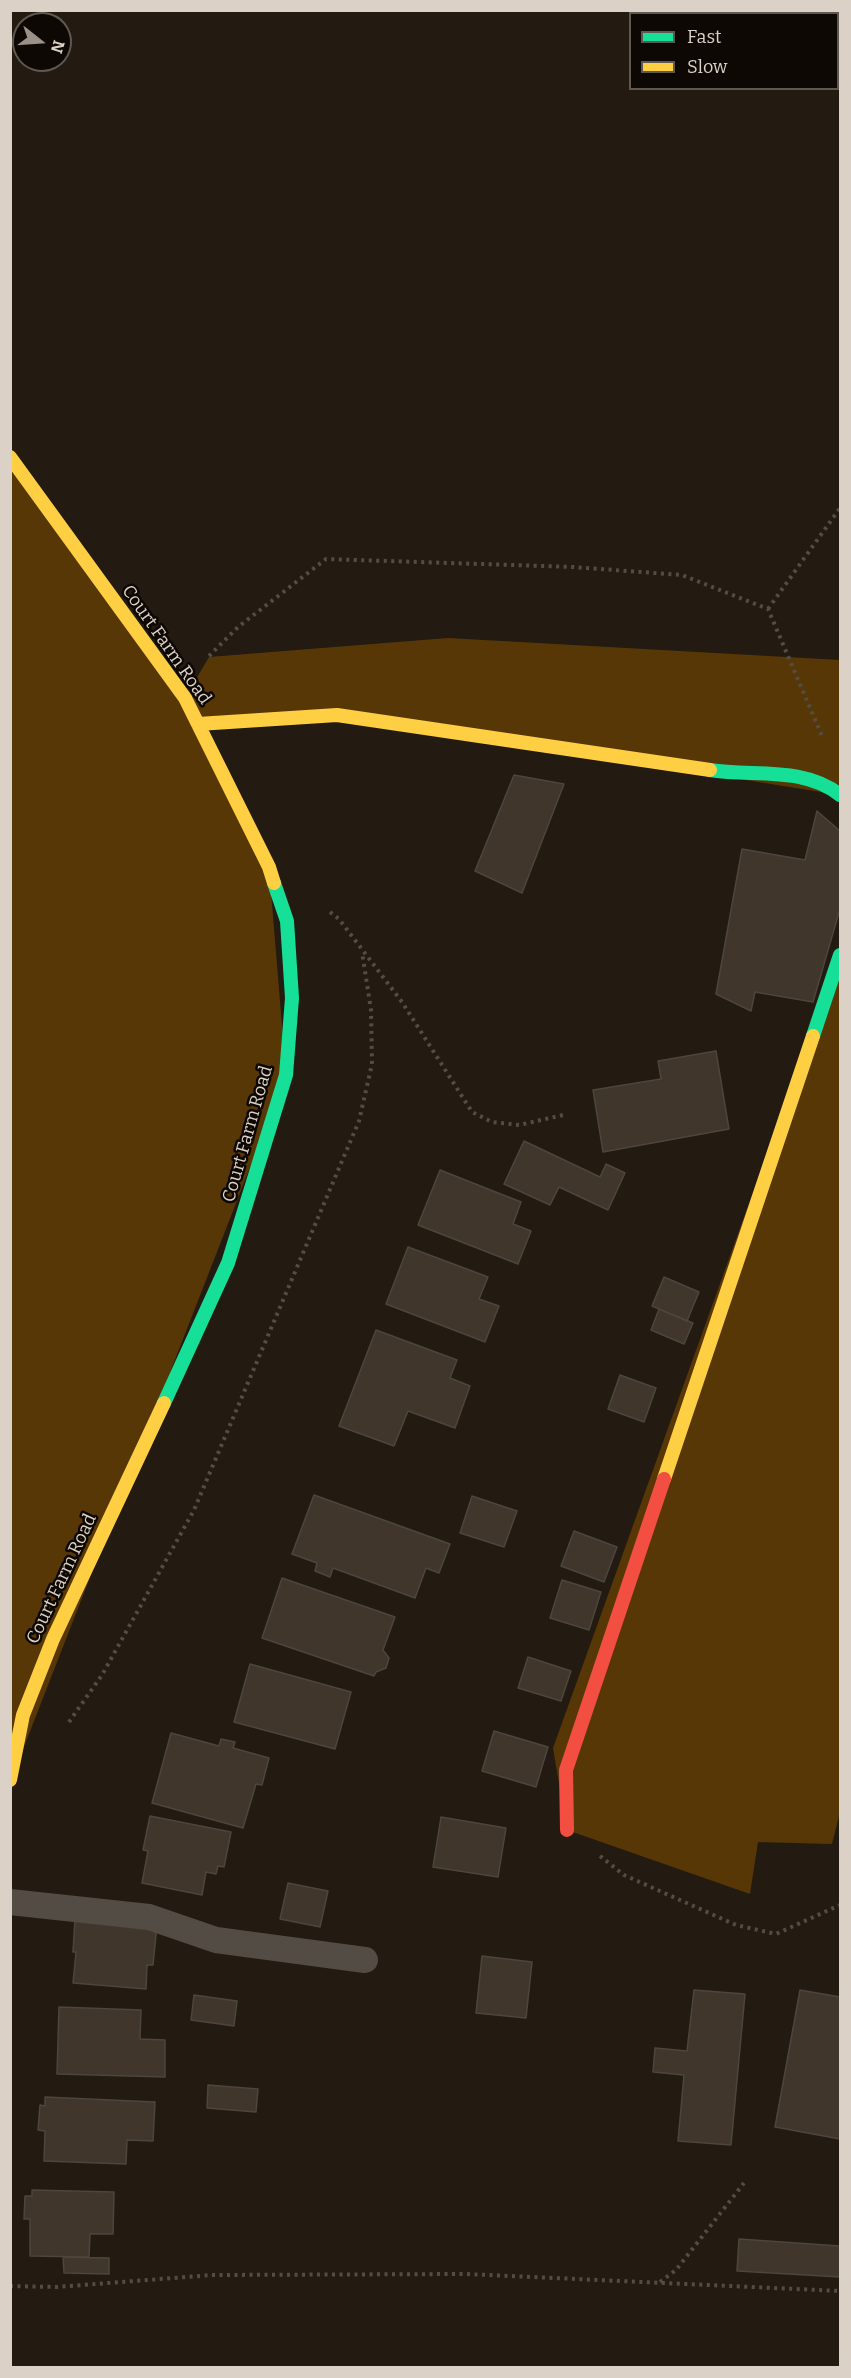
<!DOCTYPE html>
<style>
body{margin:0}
#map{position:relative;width:851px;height:2378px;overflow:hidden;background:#231b12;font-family:Bitter,serif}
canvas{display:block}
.frame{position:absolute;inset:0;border:12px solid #dbd1c7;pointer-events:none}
.legend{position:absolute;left:629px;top:12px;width:210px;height:78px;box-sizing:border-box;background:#0d0803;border:2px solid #5f5851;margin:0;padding:8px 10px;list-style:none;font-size:18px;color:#dbd1c7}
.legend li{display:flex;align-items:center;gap:12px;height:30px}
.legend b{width:30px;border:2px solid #5f5851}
.north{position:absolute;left:12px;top:12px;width:60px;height:60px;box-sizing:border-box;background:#0d0803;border:2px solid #5f5851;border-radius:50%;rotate:107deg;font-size:16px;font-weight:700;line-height:24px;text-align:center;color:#dbd1c7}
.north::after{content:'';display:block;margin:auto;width:21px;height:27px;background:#9b9188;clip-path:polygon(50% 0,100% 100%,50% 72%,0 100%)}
</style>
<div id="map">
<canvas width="851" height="2378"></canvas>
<div class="frame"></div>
<ul class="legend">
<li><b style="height:8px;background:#16e098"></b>Fast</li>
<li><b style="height:8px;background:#ffcf43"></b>Slow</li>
</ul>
<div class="north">N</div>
</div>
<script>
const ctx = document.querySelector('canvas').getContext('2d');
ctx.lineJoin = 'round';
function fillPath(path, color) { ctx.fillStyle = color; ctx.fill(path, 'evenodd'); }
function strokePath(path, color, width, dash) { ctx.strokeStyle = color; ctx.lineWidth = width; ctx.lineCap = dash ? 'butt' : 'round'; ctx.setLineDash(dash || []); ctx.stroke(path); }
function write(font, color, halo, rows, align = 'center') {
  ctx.font = font + ' Bitter,serif'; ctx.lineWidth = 5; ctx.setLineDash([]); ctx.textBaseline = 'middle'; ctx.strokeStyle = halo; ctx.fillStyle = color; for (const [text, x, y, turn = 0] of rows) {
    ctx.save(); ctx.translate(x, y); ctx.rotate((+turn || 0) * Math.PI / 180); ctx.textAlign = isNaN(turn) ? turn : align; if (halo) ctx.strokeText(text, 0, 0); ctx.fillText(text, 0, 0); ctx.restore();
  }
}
fillPath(new Path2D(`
 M11,458l174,240 24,-41 239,-19 392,22v135l-503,-80 -139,9 71,143 17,208 -275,705z
 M840,950v862l-8,32 -74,-2 -8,52 -183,-64 -14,-82z`), '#583707');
const building = new Path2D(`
 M514,775l50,9 -42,109 -47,-22z
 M817,811l23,20v78l-27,93 -58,-10 -4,19 -35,-17 26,-145 63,11z
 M716,1051l13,78 -126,23 -10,-62 68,-11 -3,-18z
 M524,1141l76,36 6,-13 19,9 -17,37 -49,-23 -9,18 -46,-21z
 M440,1170l81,32 -8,22 18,7 -13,33 -100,-39z
 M408,1247l80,30 -9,22 20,7 -14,36 -99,-38z
 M664,1277l35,15 -12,29 -35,-15z
 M659,1309l34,14 -9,21 -33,-14z
 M376,1330l81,30 -7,18 20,8 -15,42 -47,-17 -14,35 -55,-20z
 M620,1375l36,13 -12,34 -36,-13z
 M314,1495l136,49 -11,29 -13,-5 -11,30 -82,-30 -3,9 -15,-6 2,-8 -25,-9z
 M472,1496l45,15 -13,36 -44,-14z
 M574,1531l43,16 -13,35 -43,-16z
 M282,1578l113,39 -12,33 6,8 -3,10 -10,4 -2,4 -112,-38z
 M562,1580l39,12 -12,38 -39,-12z
 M528,1657l43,14 -10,30 -43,-13z
 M250,1664l101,28 -16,57 -101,-27z
 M494,1731l54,16 -12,40 -54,-16z
 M171,1733l48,13 2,-7 14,3 -2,6 36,10 -7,27 -6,-1 -13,44 -91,-25z
 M150,1816l81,16 -7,35 -6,-1 -2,8 -10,-2 -4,23 -60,-12 6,-32 -5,-1z
 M441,1817l65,11 -8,49 -65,-10z
 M288,1883l40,8 -8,36 -40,-8z
 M75,1919l82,6 -4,40h-6l-1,24 -73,-6 3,-31h-3z
 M482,1956l50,6 -6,56 -50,-5z
 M694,1990l51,4 -14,151 -53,-4 6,-66 -31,-3 2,-24 32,3z
 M800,1990l40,7v142l-65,-12z
 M194,1995l43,6 -3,25 -43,-6z
 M59,2007l82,3 -1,29 25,1v37l-108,-3z
 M208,2085l50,4 -2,23 -49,-4z
 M45,2097l110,5 -2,39 -26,-1 -1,24 -82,-3 1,-30 -7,-1 2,-25 5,1z
 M32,2190l82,2 -1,42h-23l-1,23 -59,-1v-37h-6l1,-23h7z
 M739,2239l101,7v31l-103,-6z
 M63,2257l46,1v16l-45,-1z`);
fillPath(building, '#40362c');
strokePath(building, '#4d463e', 1.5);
strokePath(new Path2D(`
 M768,609l72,-101
 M209,656l29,-29 88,-68 247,8 109,8 86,34 54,127
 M330,912l9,7 63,83 70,110 20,10 27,3 44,-10
 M69,1722l33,-47 92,-165 165,-389 13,-57 -1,-54 -9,-58
 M600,1856l24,19 112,50 40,9 64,-29
 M660,2282l16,-12 68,-87
 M10,2286l47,1 155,-12 254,-1 374,17`), '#534d46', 4, [3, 4.5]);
strokePath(new Path2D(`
 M10,1902l139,15 67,23 149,20`), '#534c44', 26);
strokePath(new Path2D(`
 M710,770c43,7 94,-4 130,25
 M813,1036l27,-81
 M164,1403l64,-140 58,-188 6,-77 -5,-77 -13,-38`), '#16e098', 14);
strokePath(new Path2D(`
 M10,457l175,241 84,169 5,16
 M198,724l139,-9 373,55
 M664,1479l149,-443
 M10,1780l13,-65 30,-76 111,-236`), '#ffcf43', 14);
strokePath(new Path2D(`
 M567,1830l-1,-60 98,-291`), '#f24e42', 14);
write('18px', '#dbd1c7', '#0d0803', [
 ["Court Farm Road",166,645,55],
 ["Court Farm Road",248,1134,-74],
 ["Court Farm Road",62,1579,-65]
]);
</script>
